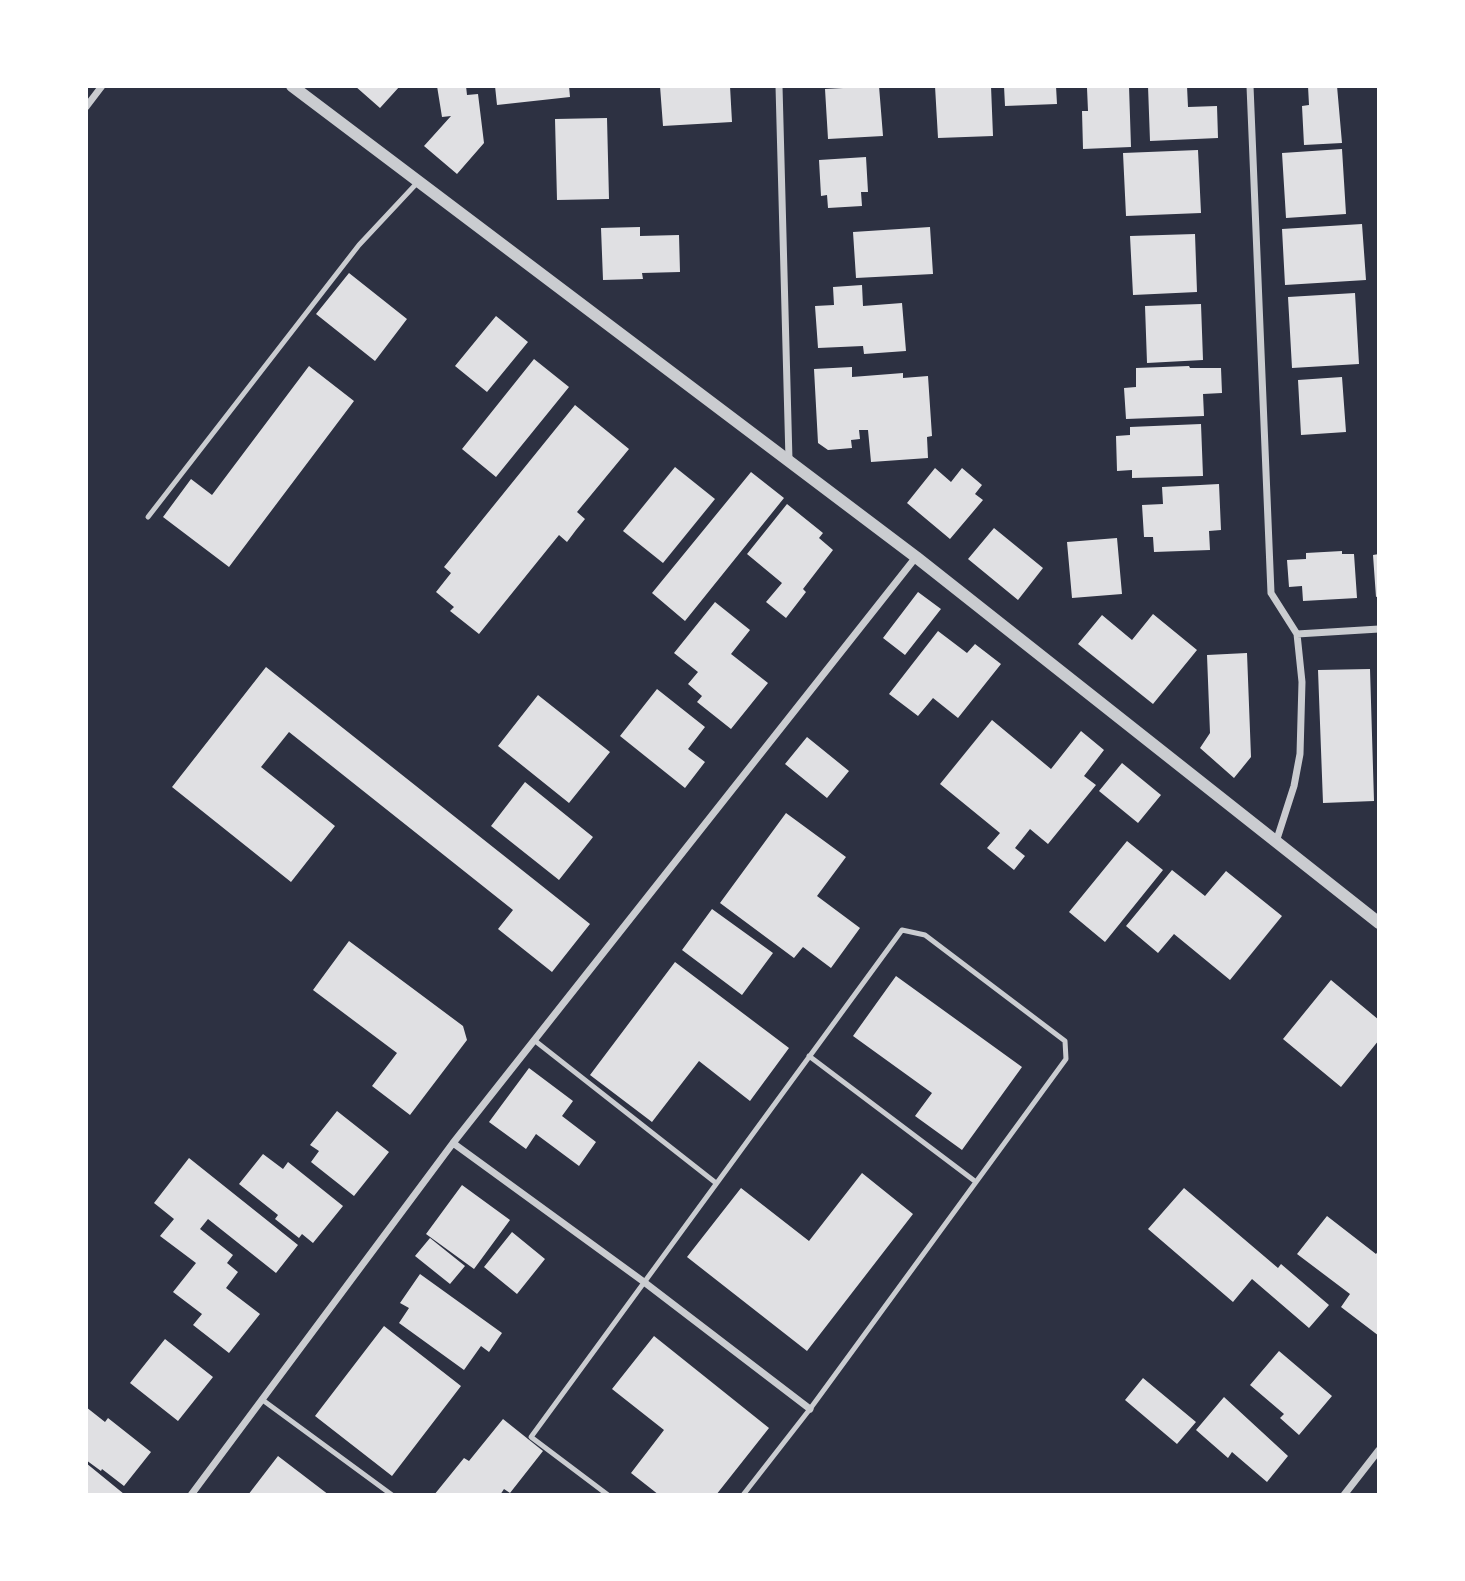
<!DOCTYPE html>
<style>
body{margin:0}
#map{position:relative;width:1465px;height:1581px;overflow:hidden;background:#2d3142;font-family:"PT Sans Narrow",sans-serif}
canvas{display:block}
.frame{position:absolute;inset:0;border:88px solid #fff;pointer-events:none}
</style>
<div id="map">
<canvas width="1465" height="1581"></canvas>
<div class="frame"></div>
</div>
<script>
const ctx = document.querySelector('canvas').getContext('2d');
ctx.lineJoin = 'round';
function fillPath(path, color) { ctx.fillStyle = color; ctx.fill(path, 'evenodd'); }
function strokePath(path, color, width, dash) { ctx.strokeStyle = color; ctx.lineWidth = width; ctx.lineCap = dash ? 'butt' : 'round'; ctx.setLineDash(dash || []); ctx.stroke(path); }
fillPath(new Path2D(`
 M355,86h45l-20,22z
 M437,86h29l1,9 11,-1 6,49 -27,31 -33,-28 27,-30 -9,1z
 M495,86h74l1,11 -73,8z
 M660,86h70l2,36 -69,4z
 M879,86l4,50 -55,3 -3,-50z
 M935,86h56l2,50 -55,2z
 M1004,86h52l1,18 -52,2z
 M1080,86h49l2,61 -48,2 -1,-38h6l-1,-23h-7z
 M1148,86h39l1,21 29,-1 1,32 -68,3z
 M1308,86h29l5,57 -38,2 -2,-39 7,-1z
 M607,118l2,81 -52,1 -2,-81z
 M1342,149l4,65 -60,4 -4,-65z
 M1198,150l3,63 -75,3 -3,-63z
 M866,157l2,35h-7l1,14 -34,2 -1,-13 -6,1 -2,-36z
 M1362,224l4,56 -81,5 -3,-56z
 M640,227v9l39,-1 1,37 -38,1 1,6 -40,1 -2,-52z
 M930,227l3,47 -77,4 -3,-46z
 M1195,234l2,58 -64,3 -3,-59z
 M349,273l58,46 -32,42 -59,-47z
 M862,285l1,21 39,-3 4,48 -42,3 -1,-8 -45,2 -3,-42 19,-1 -1,-18z
 M1355,293l4,71 -67,4 -4,-71z
 M1201,304l2,56 -56,3 -2,-57z
 M496,316l32,26 -41,50 -32,-26z
 M534,359l35,28 -73,90 -34,-28z
 M309,366l45,35 -125,166 -66,-50 28,-38 21,16z
 M1189,366l1,2h31l1,25 -19,1 1,22 -78,3 -2,-31 12,-1v-19z
 M852,367v10l51,-4v5l25,-2 4,60 -5,1 1,21 -57,4 -3,-32h-9l1,9 -9,1 1,8 -24,2 -10,-7 -4,-74z
 M1342,377l4,55 -45,3 -3,-55z
 M575,405l54,44 -52,63 8,7 -9,11 -9,12 -8,-7 -80,99 -29,-23 4,-4 -18,-15 15,-19 -7,-6z
 M1201,424l2,52 -71,2v-8l-15,1 -1,-35 14,-1v-8z
 M675,467l40,32 -52,64 -40,-32z
 M935,468l16,14 11,-14 20,17 -7,9 8,6 -33,39 -43,-36z
 M751,472l33,26 -99,123 -33,-28z
 M1219,484l2,46 -12,1 1,19 -56,2 -1,-15h-9l-2,-32 21,-1 -1,-17z
 M787,504l36,29 -4,5 14,12 -30,39 3,3 -20,26 -20,-16 16,-19 -35,-29z
 M994,528l49,40 -25,32 -50,-41z
 M1117,538l5,56 -50,4 -5,-56z
 M1342,551v3h12l3,44 -54,3 -1,-15 -13,1 -2,-27 19,-1v-6z
 M1379,554v42l-3,1 -3,-42z
 M918,592l23,17 -36,46 -22,-17z
 M715,602l35,28 -19,24 37,29 -37,46 -34,-27 5,-6 -14,-12 10,-12 -24,-19z
 M1153,614l44,36 -44,54 -75,-60 24,-29 30,25z
 M938,631l29,22 8,-9 26,20 -43,54 -25,-20 -15,18 -29,-22z
 M1247,653l4,104 -17,21 -34,-30 10,-15 -3,-78z
 M266,667l324,257 -38,48 -54,-43 15,-19 -224,-178 -28,35 74,59 -44,56 -119,-95z
 M1370,669l4,132 -51,2 -5,-133z
 M657,689l48,38 -17,22 17,13 -20,26 -65,-52z
 M538,695l72,57 -41,51 -71,-57z
 M992,720l59,49 30,-38 23,19 -20,26 12,9 -48,59 -18,-15 -15,19 10,8 -11,14 -27,-22 13,-15 -60,-49z
 M807,737l42,34 -22,27 -42,-34z
 M1122,763l39,32 -23,28 -39,-32z
 M525,782l68,55 -34,43 -68,-54z
 M786,813l60,44 -29,39 43,32 -29,40 -28,-21 -9,11 -74,-55z
 M1127,841l36,29 -58,72 -36,-30z
 M1172,870l33,26 21,-25 56,45 -52,64 -56,-46 -16,19 -32,-27z
 M712,909l61,44 -31,42 -60,-45z
 M349,941l114,85 4,14 -57,75 -38,-29 25,-33 -84,-63z
 M675,962l114,86 -39,53 -51,-40 -47,61 -62,-47z
 M896,976l126,91 -60,83 -47,-34 17,-23 -79,-57z
 M1331,980l48,40v20l-38,47 -58,-48z
 M529,1068l44,33 -11,15 34,26 -17,24 -43,-32 -10,15 -37,-27z
 M337,1111l52,41 -35,44 -43,-34 8,-11 -9,-6z
 M263,1154l20,15 5,-7 55,44 -30,37 -11,-9 -3,4 -24,-19 3,-4 -39,-31z
 M189,1158l109,87 -22,28 -68,-54 -8,10 33,26 -6,8 11,9 -12,16 34,26 -31,39 -36,-28 9,-11 -29,-22 23,-29 -36,-27 14,-17 -20,-16z
 M862,1173l51,41 -106,137 -120,-94 54,-69 68,53z
 M462,1185l48,35 -36,49 -48,-35z
 M1184,1188l94,80 3,-4 48,41 -20,23 -57,-49 -19,23 -85,-73z
 M1327,1216l49,38 3,-4v86l-38,-29 9,-13 -53,-40z
 M512,1232l33,27 -28,35 -33,-27z
 M430,1238l35,28 -15,18 -35,-28z
 M420,1274l82,59 -13,19 -8,-6 -17,24 -65,-47 10,-15 -9,-5z
 M384,1326l77,60 -69,90 -77,-60z
 M654,1336l115,92 -53,67h-57l-28,-22 33,-43 -52,-41z
 M165,1339l48,38 -35,44 -48,-38z
 M1279,1351l53,45 -33,39 -19,-17 4,-4 -34,-29z
 M1143,1378l53,44 -19,22 -52,-44z
 M1224,1397l64,59 -21,26 -35,-30 -4,6 -32,-28z
 M86,1407l19,15 3,-4 43,34 -27,34 -22,-17 -1,2 -15,-11z
 M503,1419l40,32 -33,42 -6,-4 -4,6h-66l30,-37 5,3z
 M278,1456l51,39h-81z
 M86,1463l38,31 -1,1h-37z`), '#e0e0e3');
strokePath(new Path2D(`
 M148,517l211,-272 58,-62
 M534,1040l182,143
 M809,1056l167,126
 M264,1401l128,94
 M608,1495l-77,-58 371,-507 23,5 140,106 1,18 -256,350 -67,86`), '#caccd0', 5);
strokePath(new Path2D(`
 M779,86l10,374
 M1250,86l21,507 26,41 5,48 -2,72 -6,32 -18,56
 M86,107l16,-21
 M1297,634l82,-5
 M453,1143l191,139 166,127
 M191,1495l262,-352 463,-586
 M1344,1495l35,-45`), '#caccd0', 7);
strokePath(new Path2D(`
 M292,86l624,471 463,366`), '#caccd0', 12);
</script>
